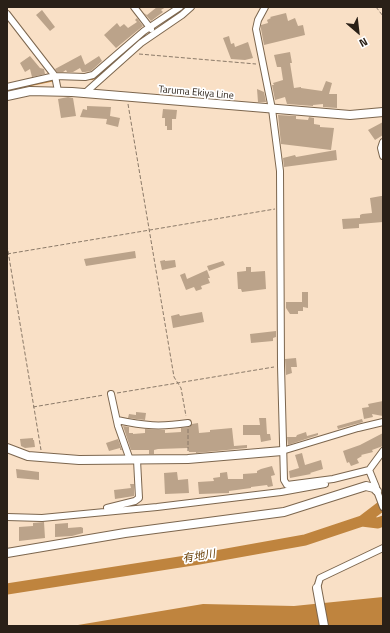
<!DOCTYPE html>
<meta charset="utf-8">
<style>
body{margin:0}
#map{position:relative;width:390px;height:633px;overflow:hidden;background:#f9e0c6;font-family:"Titillium Web",sans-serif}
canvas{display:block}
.frame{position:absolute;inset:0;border:8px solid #2a2017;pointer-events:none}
.north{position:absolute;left:338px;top:12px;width:40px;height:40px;-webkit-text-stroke:3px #fff;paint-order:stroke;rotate:152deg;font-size:11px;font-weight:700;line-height:16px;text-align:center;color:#2a2017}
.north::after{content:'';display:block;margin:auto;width:14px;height:18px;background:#2a2017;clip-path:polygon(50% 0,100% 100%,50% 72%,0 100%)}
</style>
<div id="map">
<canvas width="390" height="633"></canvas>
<div class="frame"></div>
<div class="north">N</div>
</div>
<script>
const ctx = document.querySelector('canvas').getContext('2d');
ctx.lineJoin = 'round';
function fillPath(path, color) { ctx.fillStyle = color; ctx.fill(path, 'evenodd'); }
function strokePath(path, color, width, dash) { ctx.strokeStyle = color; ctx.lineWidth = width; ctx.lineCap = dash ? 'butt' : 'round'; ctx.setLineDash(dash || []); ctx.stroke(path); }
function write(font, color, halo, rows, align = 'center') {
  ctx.font = font + ' "Titillium Web","Noto Sans JP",sans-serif'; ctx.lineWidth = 3.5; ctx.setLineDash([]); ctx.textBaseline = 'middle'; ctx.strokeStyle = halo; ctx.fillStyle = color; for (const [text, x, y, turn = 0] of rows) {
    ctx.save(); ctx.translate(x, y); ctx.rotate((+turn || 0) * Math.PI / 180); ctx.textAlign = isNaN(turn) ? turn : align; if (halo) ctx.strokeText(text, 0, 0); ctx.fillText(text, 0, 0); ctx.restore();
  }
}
fillPath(new Path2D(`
 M383,597v29h-311l131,-22 91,2z`), '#bf843e');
strokePath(new Path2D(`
 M87,79h5l7,-3 44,-40
 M7,90l48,-10`), '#bf843e', 2);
strokePath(new Path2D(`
 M362,521l16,2 5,-2
 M7,589l192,-30 106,-19 57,-19 21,-16`), '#bf843e', 11);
fillPath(new Path2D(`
 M157,7h9l-5,3 2,2 -12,9 -7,-8 3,2z
 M42,10l13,17 -5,4 -14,-16z
 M286,13l2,8 7,-3 3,8 5,-1 2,10 -41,10 -3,-16v-4l7,-2 -1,-3 4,-2 -1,-1z
 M137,18l6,8 -27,22 -12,-13 13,-12 3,4 4,-3 4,4 9,-6 -2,-2z
 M229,36l2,8 3,-1 1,4 13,-5 5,16 -8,2 -14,-1 -8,-21z
 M290,52l2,11h-2l4,25 7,-1v1l21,3 4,-10 6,2 -3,11h8v14l-14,-1v-3l-10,1v1l-26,-2 -2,-7 -10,3 -3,-15h2l-1,-2 10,-3 -2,-13h-4l-3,-12z
 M81,55l4,10 14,-9 3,5 -11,10 -6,1h-3l-2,-4 -7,4h-6l-1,-2 -3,2h-6l-2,-3z
 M30,56l10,12 4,1 1,5 -13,3 -2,-8 -5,3 -5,-9z
 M257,89l7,3 2,10h-8z
 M68,97l5,1 3,18 -15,2 -3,-19z
 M87,106l24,1 -1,9 10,2 -2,9 -12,-3 1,-5 -27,-2 3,-8 4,1z
 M163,109l14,1 -1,9h-4v11h-5v-4h-2v-8h-3z
 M278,115l18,1v3l12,1 1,-3 5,1v6l6,1v2l14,1 -3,22 -50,-6z
 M383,122v13l-8,5 -7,-10z
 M336,150l1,10 -53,7 -1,-9 12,-3 1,2z
 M381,196h2v26l-24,2v4l-16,1 -1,-10 18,-1v-3l2,-1 10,-1 -2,-15z
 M135,251l1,7 -50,8 -2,-7z
 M165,260v1l10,-1 1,7 -14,3 -2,-9z
 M223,261l2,4 -16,6 -2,-5z
 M246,267h5v5l14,-1 1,18 -24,3 -1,-3h-3l-1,-17 9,-1z
 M207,270l3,8h-2l2,5 -9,3 1,3 -6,2 -2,-4 -8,3 -6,-15 5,-2 2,6z
 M302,292h6v16l-5,-1v4h-5v3h-8l-4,-6v-6h16z
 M202,312l2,10 -31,6 -2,-12 8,-2 1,2z
 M276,331v6l-3,1v3l-22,2 -1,-9z
 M296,358l1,9h-6l1,6 -6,2 -1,-16z
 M383,401v15l-11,-2 1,3 -9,2 -2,-11 7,-1 -1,-3z
 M136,412l10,1 -1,7 -17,-2 1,-4 7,1z
 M259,418h7l1,16h3l1,6 -10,2 -1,-7h-17v-10h17z
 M362,419l1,3 -25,7 -1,-3z
 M198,423l1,10 11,-1v-2l22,-2 2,18 13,-1v3l-51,5v-1h-7l-1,-4 -30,1 -4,1v4h-5v-4h-18l-8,-24 6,1v6h4v1l12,-1v-4l20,1v3l16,-1v-4l8,-1 3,-3z
 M306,432l1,4 11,-3v2l-30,10 -1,-8h9l1,-2z
 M383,433v13l-11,4 1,2 -12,3 1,1 -5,3 2,4 -8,3 -2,-4 -2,1 -4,-12 17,-6z
 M33,438v2h1l1,7 -10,1 -4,-2 -1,-7z
 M118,439l4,11h-2v-2l-11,3 -3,-8z
 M302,453l3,12 16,-5 2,9 -13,4 1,1 -21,4 -1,-7 10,-3 -4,-13z
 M272,466l3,9 -4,1 2,10 -5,1 -1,-2 -16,2v1l-22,3v2l-30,1 -1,-12 16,-1 -1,-3 7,-1v-4l7,-1 1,7h15v-5l14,-1v-2l4,-2z
 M16,469l23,3v8l-22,-2z
 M177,472l1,8 10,-1 1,14 -24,1 -1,-21z
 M130,484h4v12l-19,3 -1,-9 17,-2z
 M44,522l1,16 -26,3v-14l14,-1v-3z
 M68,523v5l13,-1 2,1v5l-11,3 -17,1v-13z`), '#bba38a');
const street = new Path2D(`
 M134,7l17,22
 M265,7l-7,13 -2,9 16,80 8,62 1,195 3,114 3,5 46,-6 36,-9 14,-19
 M7,14l48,62 3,15
 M7,87l48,-11 30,1 8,-2 51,-44 36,-24
 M85,93l56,-50 41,-28 9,-8
 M383,142l-2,6 2,8
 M111,394l7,32 12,34
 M117,420c28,6 43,7 71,3
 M282,451l76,-23 25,-6
 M369,470l7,17 -1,2
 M377,491l6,16
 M107,508l28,-7 4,-3 -2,-38
 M7,517l35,1 115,-11 124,-15 44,-8
 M317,588l3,-10 63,-30`);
const secondary = new Path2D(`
 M7,96l23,-5 42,1 278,23 33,-3
 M7,448l21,8 51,4 109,-1 94,-8
 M7,553l118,-20 159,-21 82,-26 8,2 3,3
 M317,588l7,38`);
strokePath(street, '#7c664e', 8);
strokePath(secondary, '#7c664e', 10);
strokePath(new Path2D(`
 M376,7l7,9
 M139,54l117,10
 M128,104l46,273 7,11 5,28
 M7,245l34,205
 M7,254l268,-45
 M117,393l157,-26
 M33,407l71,-12
 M188,429v23`), '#8a7968', 1, [4, 2]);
strokePath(street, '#fff', 6);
strokePath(secondary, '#fff', 8);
write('10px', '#2a2017', '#fff', [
 ["Taruma Ekiya Line",196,93,5]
]);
write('italic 11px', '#6a410a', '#fff', [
 ["有地川",199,557,-9]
]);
</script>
